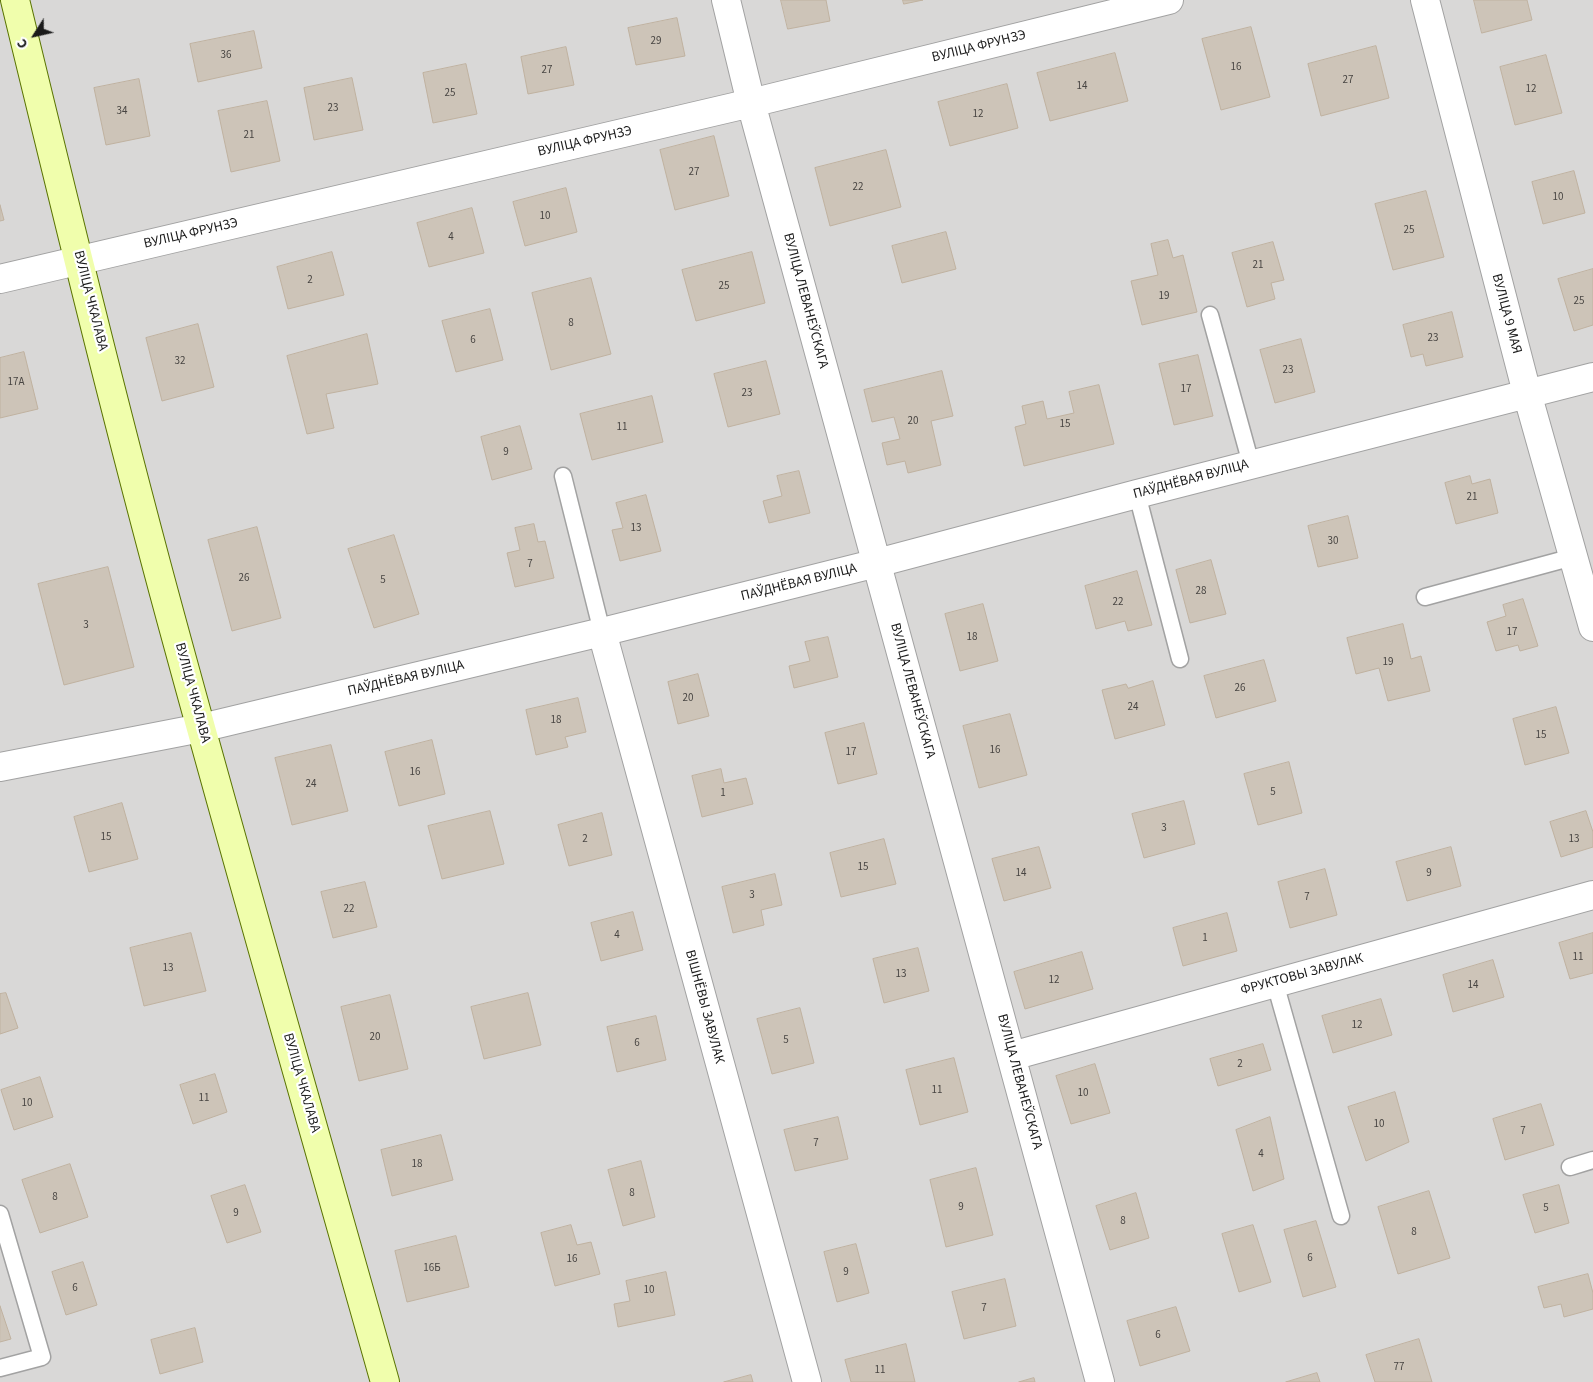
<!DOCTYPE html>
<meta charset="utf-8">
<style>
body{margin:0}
#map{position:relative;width:1593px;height:1382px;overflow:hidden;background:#edeadf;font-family:"Source Sans 3",sans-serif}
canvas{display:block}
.north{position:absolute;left:10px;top:10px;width:50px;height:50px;-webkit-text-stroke:4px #fff;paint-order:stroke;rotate:235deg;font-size:14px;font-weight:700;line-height:20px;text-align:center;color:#1b1b1b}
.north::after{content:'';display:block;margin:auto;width:18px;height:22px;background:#1b1b1b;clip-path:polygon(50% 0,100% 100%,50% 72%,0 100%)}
</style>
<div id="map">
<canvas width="1593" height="1382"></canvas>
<div class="north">С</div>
</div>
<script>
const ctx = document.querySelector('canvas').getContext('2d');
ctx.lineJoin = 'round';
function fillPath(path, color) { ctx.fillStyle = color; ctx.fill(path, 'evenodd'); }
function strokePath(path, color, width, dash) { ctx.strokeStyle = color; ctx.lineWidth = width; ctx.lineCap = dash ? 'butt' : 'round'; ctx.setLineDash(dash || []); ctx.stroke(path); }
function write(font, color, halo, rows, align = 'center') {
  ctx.font = font + ' "Source Sans 3",sans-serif'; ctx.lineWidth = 4.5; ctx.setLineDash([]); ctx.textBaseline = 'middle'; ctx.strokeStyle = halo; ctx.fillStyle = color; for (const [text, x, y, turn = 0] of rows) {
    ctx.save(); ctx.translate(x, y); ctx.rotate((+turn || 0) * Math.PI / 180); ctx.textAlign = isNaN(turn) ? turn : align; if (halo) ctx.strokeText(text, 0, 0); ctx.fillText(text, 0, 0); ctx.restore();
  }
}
fillPath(new Path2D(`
 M0,0h1593v1382h-1593z`), '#d9d8d7');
const building = new Path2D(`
 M781,0h45l4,21 -42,8z
 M903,0h20l-19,4z
 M1474,0h53l5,20 -50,13z
 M677,18l8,38 -49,9 -8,-37z
 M1251,27l19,70 -49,13 -19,-71z
 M254,31l8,37 -64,14 -8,-38z
 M1376,46l13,52 -68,18 -13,-52z
 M566,47l8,38 -46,9 -7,-37z
 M1115,53l13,48 -78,20 -13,-48z
 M1546,55l16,58 -47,12 -15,-58z
 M466,64l11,50 -44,9 -10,-50z
 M352,78l11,52 -49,10 -10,-52z
 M139,79l11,57 -44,9 -12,-57z
 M1007,84l11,44 -68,18 -12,-44z
 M267,101l13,60 -49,11 -13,-61z
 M714,136l15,60 -54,14 -15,-60z
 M886,150l15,57 -71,19 -15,-58z
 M1574,171l11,42 -42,11 -11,-42z
 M566,188l11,44 -52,14 -12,-44z
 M1426,191l18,66 -51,13 -18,-66z
 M0,205l4,15 -4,1z
 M472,208l12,45 -55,14 -12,-44z
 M946,232l10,37 -54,14 -10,-37z
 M1168,240l5,18 10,-3 14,57 -55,13 -11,-44 27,-6 -7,-31z
 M1273,242l11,38 -13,3 4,16 -28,8 -15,-54z
 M332,252l12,43 -56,14 -11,-42z
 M752,252l13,51 -69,18 -14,-51z
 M1593,269v56l-19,6 -16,-52z
 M591,278l20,76 -60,16 -19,-77z
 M490,309l13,51 -47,12 -14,-51z
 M1452,312l11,45 -37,9 -3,-12 -12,3 -8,-32z
 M198,324l16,63 -52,14 -16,-63z
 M367,334l11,50 -52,10 8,34 -27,6 -20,-78z
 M1301,339l14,53 -40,11 -15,-53z
 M24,352l14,57 -38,9v-60z
 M1198,355l15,61 -39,9 -15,-61z
 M766,361l14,53 -52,13 -14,-53z
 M942,371l11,45 -22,5 10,44 -33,8 -3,-12 -18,4 -5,-22 18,-4 -6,-22 -22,5 -8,-32z
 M1099,385l15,59 -90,22 -9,-39 11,-3 -4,-18 21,-5 4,18 27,-6 -5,-21z
 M652,396l11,46 -71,18 -12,-46z
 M520,426l12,43 -40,11 -11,-43z
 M799,471l11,42 -41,10 -6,-22 19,-5 -5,-20z
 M1470,476l2,8 18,-5 8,34 -42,11 -11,-41z
 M646,495l15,56 -41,10 -8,-31 11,-2 -7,-25z
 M1348,516l10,42 -40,9 -10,-41z
 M534,524l4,18 7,-1 9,37 -39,9 -8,-34 13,-3 -5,-22z
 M257,527l24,91 -49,13 -24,-91z
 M394,535l25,79 -45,14 -26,-79z
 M1211,560l15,54 -36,9 -14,-53z
 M108,567l26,100 -70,18 -26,-101z
 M1137,571l15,54 -24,6 -3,-10 -29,8 -11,-43z
 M1523,599l15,47 -18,5 -2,-6 -22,6 -9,-29 19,-6 -3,-11z
 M983,604l15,57 -38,10 -15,-57z
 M1403,624l8,35 10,-3 9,35 -42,10 -9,-33 -23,6 -9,-36z
 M828,637l10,40 -44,11 -5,-22 21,-5 -5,-19z
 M1264,660l12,41 -60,17 -12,-42z
 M698,674l11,42 -31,8 -10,-42z
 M1153,681l12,44 -50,14 -13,-49 24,-6 2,4z
 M578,698l8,34 -21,5 3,10 -32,8 -10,-45z
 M1556,707l13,46 -44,12 -12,-46z
 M1010,714l17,61 -48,13 -16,-62z
 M864,723l13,51 -39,10 -13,-51z
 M432,740l13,54 -46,12 -14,-54z
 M331,745l17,66 -56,14 -17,-67z
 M1289,762l13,51 -44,12 -14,-51z
 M721,769l3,14 22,-5 7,26 -51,13 -10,-41z
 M1184,801l11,43 -51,14 -12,-44z
 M122,803l16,56 -49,13 -15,-55z
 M490,811l14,53 -62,15 -14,-53z
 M1586,811l7,21v15l-32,10 -11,-35z
 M602,813l10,42 -43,11 -11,-41z
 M884,839l12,45 -55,13 -11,-44z
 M1039,847l12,41 -47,13 -12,-42z
 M1451,847l10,39 -54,15 -11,-39z
 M1325,869l12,46 -47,13 -12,-46z
 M775,874l7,31 -21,5 3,15 -31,8 -11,-46z
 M365,882l12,45 -44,11 -12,-46z
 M633,912l10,38 -42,11 -10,-38z
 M1227,913l10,38 -54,15 -10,-38z
 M191,933l15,58 -62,15 -14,-58z
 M1593,933v40l-23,6 -11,-36z
 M918,948l11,43 -45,12 -11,-44z
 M1082,952l11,37 -68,20 -11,-37z
 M1493,960l11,37 -51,15 -10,-37z
 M6,993l12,35 -18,6v-40z
 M528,993l13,52 -57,14 -13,-52z
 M390,995l18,74 -49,12 -18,-74z
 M1381,999l11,36 -59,18 -11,-37z
 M800,1008l14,55 -42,11 -15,-55z
 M656,1016l10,44 -49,12 -10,-45z
 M1263,1044l8,26 -53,16 -8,-27z
 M954,1058l14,54 -48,13 -14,-55z
 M1095,1064l15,49 -39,11 -15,-48z
 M215,1074l12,38 -34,12 -13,-39z
 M40,1077l13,40 -39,13 -13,-40z
 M1395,1092l14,50 -43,19 -18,-54z
 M1541,1104l13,41 -49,15 -12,-41z
 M838,1117l10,42 -53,12 -11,-41z
 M1270,1117l14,62 -31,12 -17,-61z
 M441,1135l12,45 -61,16 -11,-46z
 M641,1161l14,56 -32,9 -15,-56z
 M70,1164l18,53 -48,16 -18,-53z
 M976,1168l17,67 -47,12 -16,-67z
 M245,1185l16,47 -34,11 -16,-47z
 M1559,1185l10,38 -34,10 -12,-38z
 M1429,1191l21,67 -52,16 -20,-67z
 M1136,1193l13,45 -39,12 -14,-44z
 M1316,1221l20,66 -33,10 -19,-67z
 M571,1225l6,20 14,-3 9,32 -45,12 -14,-53z
 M1253,1225l18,57 -32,10 -17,-58z
 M456,1236l13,51 -62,15 -12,-51z
 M856,1244l13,49 -32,9 -13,-50z
 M83,1262l14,43 -31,10 -14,-43z
 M666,1272l9,43 -57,12 -4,-23 16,-3 -4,-20z
 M1588,1274l5,19v16l-29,8 -3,-13 -17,4 -6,-21z
 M1005,1279l11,47 -52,13 -12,-47z
 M0,1306l11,33 -11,3z
 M1176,1307l14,44 -50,15 -13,-45z
 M195,1328l8,34 -43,12 -9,-34z
 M1419,1339l13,43h-57l-9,-27z
 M906,1344l9,38h-64l-6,-22z
 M1317,1373l3,9h-34z
 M751,1375l2,7h-29z
 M1034,1378l1,4h-16z`);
fillPath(building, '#cdc4b8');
strokePath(building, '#c0b2a0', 1);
const lane = new Path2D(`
 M1210,315l41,149
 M563,476l39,156
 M1137,494l43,165
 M1425,597l148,-40
 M1275,983l66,233
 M1570,1167l23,-7
 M0,1214l42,143 -42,11`);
const street = new Path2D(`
 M726,0l25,103 349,1279
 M1425,0l102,393 66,234
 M0,279l751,-176 418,-103
 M602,632l205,750
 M0,767l201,-39 401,-96 275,-69 260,-69 456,-117
 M1012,1056l581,-161`);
const secondary = new Path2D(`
 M15,0c48,198 96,396 149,593 71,263 147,526 221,789`);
strokePath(lane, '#a2a2a2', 19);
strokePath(street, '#a2a2a2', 30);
strokePath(secondary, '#597300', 30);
strokePath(lane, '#fff', 16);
strokePath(street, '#fff', 28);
strokePath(secondary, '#f0feac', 28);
write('11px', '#484542', null, [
 ["29",656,42],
 ["36",226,56],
 ["16",1236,68],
 ["27",547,71],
 ["27",1348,81],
 ["14",1082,87],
 ["12",1531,90],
 ["25",450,94],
 ["23",333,109],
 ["34",122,112],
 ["12",978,115],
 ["21",249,136],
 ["27",694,173],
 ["22",858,188],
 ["10",1558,198],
 ["10",545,217],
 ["25",1409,231],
 ["4",451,238],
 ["21",1258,266],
 ["2",310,281],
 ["25",724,287],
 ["19",1164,297],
 ["25",1579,302],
 ["8",571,324],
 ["23",1433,339],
 ["6",473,341],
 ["32",180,362],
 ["23",1288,371],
 ["17А",16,383],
 ["17",1186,390],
 ["23",747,394],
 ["20",913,422],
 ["15",1065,425],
 ["11",622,428],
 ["9",506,453],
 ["21",1472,498],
 ["13",636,529],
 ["30",1333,542],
 ["7",530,565],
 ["26",244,579],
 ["5",383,581],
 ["28",1201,592],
 ["22",1118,603],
 ["3",86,626],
 ["17",1512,633],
 ["18",972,638],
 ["19",1388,663],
 ["26",1240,689],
 ["20",688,699],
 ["24",1133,708],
 ["18",556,721],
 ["15",1541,736],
 ["16",995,751],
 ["17",851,753],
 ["16",415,773],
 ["24",311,785],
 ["5",1273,793],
 ["1",723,794],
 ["3",1164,829],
 ["15",106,838],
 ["2",585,840],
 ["13",1574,840],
 ["15",863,868],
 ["14",1021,874],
 ["9",1429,874],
 ["3",752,896],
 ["7",1307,898],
 ["22",349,910],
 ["4",617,936],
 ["1",1205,939],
 ["11",1578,958],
 ["13",168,969],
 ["13",901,975],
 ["12",1054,981],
 ["14",1473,986],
 ["12",1357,1026],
 ["20",375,1038],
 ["5",786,1041],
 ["6",637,1044],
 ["2",1240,1065],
 ["11",937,1091],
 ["10",1083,1094],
 ["11",204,1099],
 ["10",27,1104],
 ["10",1379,1125],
 ["7",1523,1132],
 ["7",816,1144],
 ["4",1261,1155],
 ["18",417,1165],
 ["8",632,1194],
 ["8",55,1198],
 ["9",961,1208],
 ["5",1546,1209],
 ["9",236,1214],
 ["8",1123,1222],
 ["8",1414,1233],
 ["6",1310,1259],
 ["16",572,1260],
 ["16Б",432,1269],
 ["9",846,1273],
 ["6",75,1289],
 ["10",649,1291],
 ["7",984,1309],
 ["6",1158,1336],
 ["77",1399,1368],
 ["11",880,1371]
]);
write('14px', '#1b1b1b', '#fff', [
 ["ВУЛІЦА ФРУНЗЭ",979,47,-14],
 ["ВУЛІЦА ФРУНЗЭ",585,142,-13],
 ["ВУЛІЦА ФРУНЗЭ",191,234,-13],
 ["ВУЛІЦА ЧКАЛАВА",90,301,76],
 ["ВУЛІЦА ЛЕВАНЕЎСКАГА",805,301,75],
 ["ВУЛІЦА 9 МАЯ",1506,314,75],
 ["ПАЎДНЁВАЯ ВУЛІЦА",1191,480,-15],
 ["ПАЎДНЁВАЯ ВУЛІЦА",799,583,-14],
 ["ПАЎДНЁВАЯ ВУЛІЦА",406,679,-13],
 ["ВУЛІЦА ЛЕВАНЕЎСКАГА",912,691,75],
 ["ВУЛІЦА ЧКАЛАВА",192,693,75],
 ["ФРУКТОВЫ ЗАВУЛАК",1302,975,-15],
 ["ВІШНЁВЫ ЗАВУЛАК",704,1007,75],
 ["ВУЛІЦА ЛЕВАНЕЎСКАГА",1019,1082,75],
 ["ВУЛІЦА ЧКАЛАВА",301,1083,74]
]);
</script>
